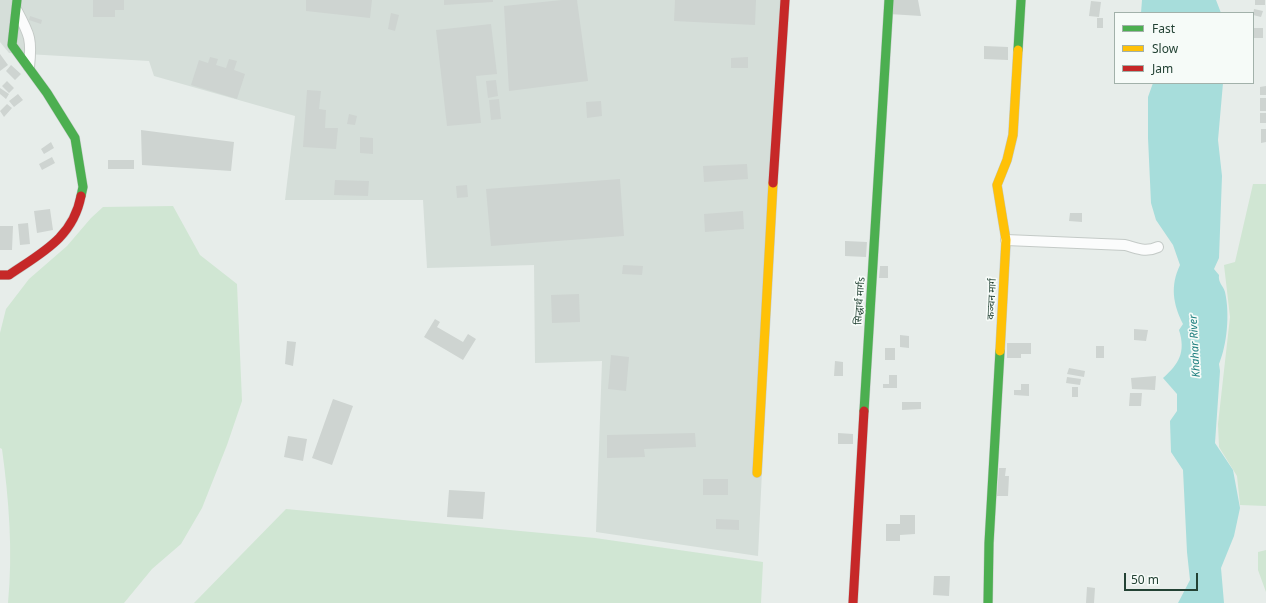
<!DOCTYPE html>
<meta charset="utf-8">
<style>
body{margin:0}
#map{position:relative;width:1266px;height:603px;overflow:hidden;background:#e7edea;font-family:"Noto Sans",sans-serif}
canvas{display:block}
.legend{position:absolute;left:1114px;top:12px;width:140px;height:72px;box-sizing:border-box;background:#f6fbf8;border:1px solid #a2b1aa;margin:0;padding:5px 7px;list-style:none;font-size:12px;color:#234234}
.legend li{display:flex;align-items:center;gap:8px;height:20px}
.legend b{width:20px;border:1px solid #a2b1aa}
.scale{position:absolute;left:1124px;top:573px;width:74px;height:18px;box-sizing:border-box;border:2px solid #234234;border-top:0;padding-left:5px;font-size:12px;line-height:14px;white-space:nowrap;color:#234234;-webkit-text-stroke:3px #f6fbf8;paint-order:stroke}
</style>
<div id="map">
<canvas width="1266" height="603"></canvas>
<ul class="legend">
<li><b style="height:5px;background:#4caf50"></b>Fast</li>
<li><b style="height:5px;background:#ffc107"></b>Slow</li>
<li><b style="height:5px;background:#c62828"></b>Jam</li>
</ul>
<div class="scale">50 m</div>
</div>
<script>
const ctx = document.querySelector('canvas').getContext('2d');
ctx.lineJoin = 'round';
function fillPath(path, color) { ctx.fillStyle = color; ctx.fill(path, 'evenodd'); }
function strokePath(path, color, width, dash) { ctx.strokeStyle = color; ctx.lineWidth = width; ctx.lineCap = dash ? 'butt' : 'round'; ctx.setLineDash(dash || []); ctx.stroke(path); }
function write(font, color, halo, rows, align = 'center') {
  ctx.font = font + ' "Noto Sans","Noto Sans Devanagari",sans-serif'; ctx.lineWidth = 3.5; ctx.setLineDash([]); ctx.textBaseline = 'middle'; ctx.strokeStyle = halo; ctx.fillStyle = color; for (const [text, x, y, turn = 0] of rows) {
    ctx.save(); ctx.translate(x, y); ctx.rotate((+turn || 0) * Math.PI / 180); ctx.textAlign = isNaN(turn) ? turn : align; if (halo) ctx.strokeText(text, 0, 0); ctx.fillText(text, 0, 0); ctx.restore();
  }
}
fillPath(new Path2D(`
 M0,0h784l-26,556 -162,-24 6,-171 -67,2 -1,-98 -107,3 -4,-68h-138l10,-84 -141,-40 -5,-15 -140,-8 -9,-11z`), '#d5ded9');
fillPath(new Path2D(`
 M1253,184h13v322l-26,-1 -3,-29 -18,-29 -1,-23 12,-107 -6,-52 11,-3z
 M173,206l27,49 37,29 5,117 -15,44 -25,63 -21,36 -29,25 -28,34h-116c5,-51 1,-103 -6,-154l-2,-1v-115l6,-24 23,-30 38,-33 24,-28 12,-11z
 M286,509l309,29 168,24 -2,41h-567z
 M1266,550v42l-8,-22v-18z`), '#d0e6d3');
fillPath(new Path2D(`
 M1142,0h74l5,13h-80z
 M1153,83h70l-5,57 4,36 -3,82 -5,11 5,6c-1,8 4,10 6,17 5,22 2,53 -6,72l1,7 -5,72 18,27 7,38 -6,28 -13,32 3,35h-46l12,-23 -3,-28 -4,-82 -12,-18 -1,-31 7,-10v-17l-14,-16c16,-14 23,-26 16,-48l4,-6c-10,-20 -13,-38 -3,-59l-7,-20 -17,-25 -5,-17 -3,-65v-41z`), '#a7dddb');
fillPath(new Path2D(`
 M93,0h31v10h-9v7h-22z
 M306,0h66l-2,18 -64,-7z
 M444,0h49v2l-49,3z
 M562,0h15l11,81 -79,10 -5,-85z
 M675,0h81l-1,25 -81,-4z
 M891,0h27l3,16 -32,-2z
 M1255,0h10v5h-10z
 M1091,1l10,1 -2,15 -10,-1z
 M1254,9l9,2 -2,6 -8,-2z
 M391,13l8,2 -4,16 -7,-2z
 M30,16l12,4 -1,4 -12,-4z
 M1097,18h6v10h-6z
 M491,24l6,50 -21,2 5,47 -34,3 -11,-96z
 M1254,28h9v10h-9z
 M984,46l24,1v13l-24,-1z
 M0,54l8,11 -8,6z
 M210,57l8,2 -2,6 10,3 3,-9 8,2 -3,9 11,4 -8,25 -46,-14 8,-25 9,3z
 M748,57v11h-17v-10z
 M11,65l10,9 -6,6 -9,-9z
 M496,80l2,16 -10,2 -2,-17z
 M7,81l7,7 -5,5 -7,-7z
 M1266,86v9h-6v-8z
 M0,88l9,6 -3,5 -6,-5z
 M307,90l14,1 -2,18 7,1 -1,18h13l-2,21 -33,-2z
 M18,94l5,6 -9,7 -5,-6z
 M1260,98h6v13h-6z
 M499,99l2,20 -10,1 -2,-20z
 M601,101l1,15 -15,2 -1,-16z
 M7,104l5,4 -8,9 -4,-6z
 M1260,113h6v10h-6z
 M349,114l8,2 -2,9 -8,-1z
 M1261,129h5v13l-5,1z
 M141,130l93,12 -3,29 -89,-6z
 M360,137l13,1v16l-13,-1z
 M51,142l3,6 -10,6 -3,-5z
 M52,157l3,6 -13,7 -3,-6z
 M108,160h26v9h-26z
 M747,164l1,15 -44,3 -1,-16z
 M620,179l4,57 -133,10 -5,-57z
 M335,180l34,1 -1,15 -34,-1z
 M467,185l1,12 -11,1 -1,-12z
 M50,209l3,21 -16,3 -3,-22z
 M743,211l1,18 -39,3 -1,-18z
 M1070,213h12v9l-13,-1z
 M28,223l2,21 -10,1 -2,-21z
 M0,226h13l-1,24h-12z
 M845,241l22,1 -1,15 -21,-1z
 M623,265l20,1 -1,9 -20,-1z
 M880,266h8v12h-9z
 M579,294l1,28 -28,1 -1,-28z
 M435,319l5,3 -3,5 26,15 5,-8 8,5 -13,21 -39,-23z
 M1134,329l14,1 -2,11 -12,-1z
 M900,335l9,1v12l-9,-1z
 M287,341l9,1 -3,24 -8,-2z
 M1007,343h24v11h-10v4h-14z
 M1096,346h8v12h-8z
 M885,348h10v12h-10z
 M611,355l18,2 -3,34 -18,-2z
 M835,361l8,1v14h-9z
 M1069,368l16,3 -1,6 -17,-3z
 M889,375h8v13h-14v-4h6z
 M1156,376l-1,14 -23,-1 -1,-11z
 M1067,377l14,2 -1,6 -14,-2z
 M1021,384h8v12l-15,-1v-5h7z
 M1072,387h6v10h-6z
 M1130,393h12l-1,13h-12z
 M333,399l20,7 -21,59 -20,-7z
 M902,402h19v7l-19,1z
 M695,433l1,14 -52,2 1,8 -38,1v-23z
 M838,433l15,1v10h-15z
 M288,436l19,3 -4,22 -19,-4z
 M999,468h7l-1,8h4l-1,20h-11z
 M703,479h25v16h-25z
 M449,490l36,2 -2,27 -36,-2z
 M900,515h15v19l-15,1v6h-14v-17h14z
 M716,519l23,1v10l-23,-1z
 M934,576h16l-1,20 -16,-1z
 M1087,587l8,1 -1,15h-8z`), '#ced4d1');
const street = new Path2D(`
 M17,11c13,24 15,29 12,56
 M1006,240l119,5c12,3 20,8 33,2`);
const fast = new Path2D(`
 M17,0l-5,45 35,48 28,45 8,49 -2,9
 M1018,50l3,-50
 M864,411l25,-411
 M988,603l1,-60 11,-192`);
const slow = new Path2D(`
 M1000,351l6,-111 -9,-55 10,-25 6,-25 5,-85
 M757,473l16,-290`);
const jam = new Path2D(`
 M773,183l12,-183
 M0,275h9c32,-22 64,-37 72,-79
 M853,603l11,-192`);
strokePath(street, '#c4cac7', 12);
strokePath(fast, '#c3cac7', 10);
strokePath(slow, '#c3cac7', 10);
strokePath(jam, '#c3cac7', 10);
strokePath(street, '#fbfcfc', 10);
strokePath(fast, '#4caf50', 9);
strokePath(slow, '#ffc107', 9);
strokePath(jam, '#c62828', 9);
write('10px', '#234234', '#f6fbf8', [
 ["कञ्चन मार्ग",992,299,-87],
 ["सिद्धार्थ मार्गs",860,301,-86]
]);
write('italic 11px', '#197c7c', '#f6fbf8', [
 ["Khahar River",1195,346,-93]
]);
</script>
